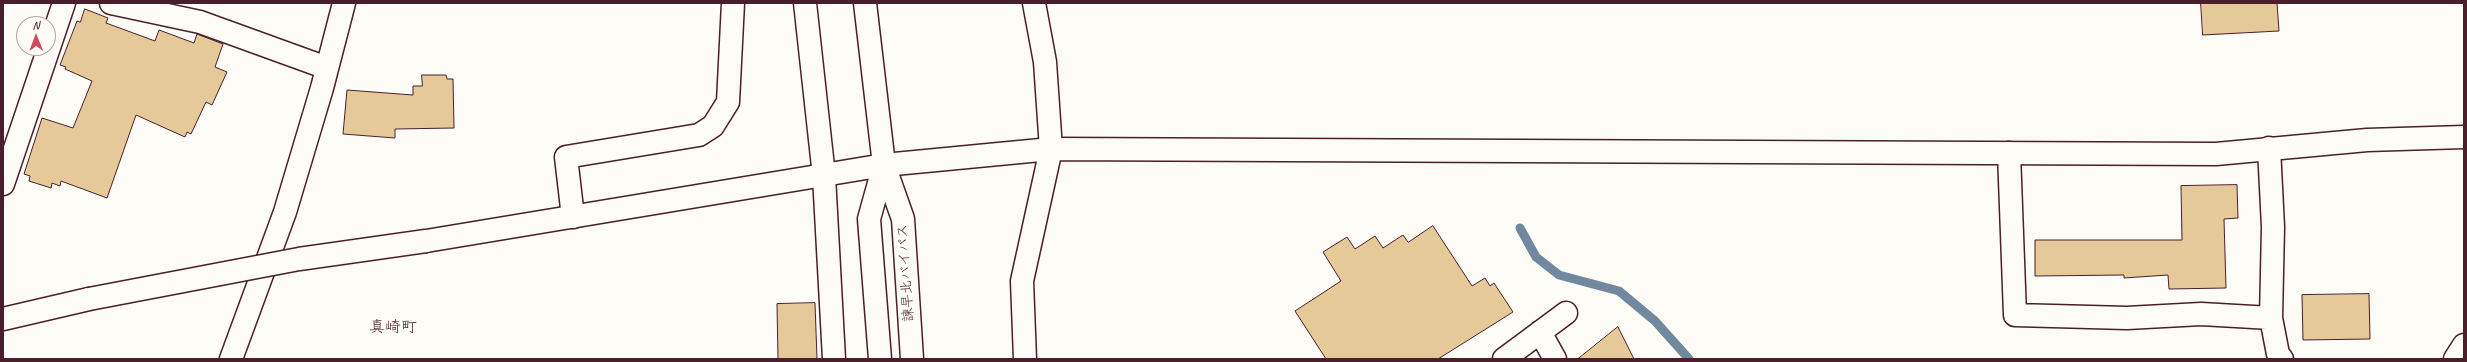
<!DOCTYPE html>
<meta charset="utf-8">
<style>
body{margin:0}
#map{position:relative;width:2467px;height:362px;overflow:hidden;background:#fdfcf7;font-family:Caveat,sans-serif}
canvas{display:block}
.frame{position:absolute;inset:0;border:4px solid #4a1f2b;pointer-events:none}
.north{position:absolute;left:16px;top:16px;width:40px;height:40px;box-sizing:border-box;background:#fdfcf7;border:1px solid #b5a4a5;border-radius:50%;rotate:359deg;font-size:11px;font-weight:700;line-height:16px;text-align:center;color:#4a1f2b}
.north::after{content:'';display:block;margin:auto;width:14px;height:18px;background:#d1495b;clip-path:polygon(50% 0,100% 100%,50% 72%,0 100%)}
</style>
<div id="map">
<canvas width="2467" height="362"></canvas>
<div class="frame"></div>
<div class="north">N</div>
</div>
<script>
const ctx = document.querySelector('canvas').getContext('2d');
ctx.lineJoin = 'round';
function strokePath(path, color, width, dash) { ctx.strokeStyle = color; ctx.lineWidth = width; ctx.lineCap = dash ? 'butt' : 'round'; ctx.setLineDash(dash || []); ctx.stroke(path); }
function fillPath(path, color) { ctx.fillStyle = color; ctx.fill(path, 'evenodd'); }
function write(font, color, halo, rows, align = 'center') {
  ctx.font = font + ' Caveat,"Klee One",sans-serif'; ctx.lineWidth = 3.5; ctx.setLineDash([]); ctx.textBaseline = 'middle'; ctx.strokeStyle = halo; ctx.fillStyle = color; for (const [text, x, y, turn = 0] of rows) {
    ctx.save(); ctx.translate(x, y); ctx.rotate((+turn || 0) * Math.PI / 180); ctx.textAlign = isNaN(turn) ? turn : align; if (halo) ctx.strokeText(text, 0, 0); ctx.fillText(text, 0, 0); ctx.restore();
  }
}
strokePath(new Path2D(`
 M1520,228l16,29 23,18 60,16 36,30 34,38`), '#71899f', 9);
const building = new Path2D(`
 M2201,3h76l2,28 -76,4z
 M85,9l23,9 -2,5 49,18 4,-11 35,13 3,-9 26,10 -8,23 12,5 -15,33 -6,-3 -15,32 -4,-2 -2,5 -49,-22 -29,83 -46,-17 -1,5 -8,-3 -1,5 -22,-7 1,-5 -6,-2 18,-56 31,10 19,-47 -27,-12 1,-2 -6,-2 17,-44 3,1z
 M422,75h24l1,4h6l1,49 -59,1v9l-52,-4 4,-44 66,5v-9h9z
 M2237,185l1,33 -14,1 2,69 -57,1 -1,-14 -44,3v-3l-89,1v-36h147l-1,-54z
 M1433,226l39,60 13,-8 5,8 4,-3 19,29 -75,47h-112l-31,-48 46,-30 -18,-29 24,-15 8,12 20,-13 8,12 20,-13 5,7z
 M2369,294l1,45 -67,1 -1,-45z
 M815,303l2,56h-39l-1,-55z
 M1618,327l16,32h-56z`);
fillPath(building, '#e5c999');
strokePath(building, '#4a1f2b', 1);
const street = new Path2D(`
 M111,3l89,19 127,46
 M805,3l19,173 10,183
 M2009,153l6,162 112,3 74,-4 70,4 2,-91 -4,-79
 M3,184l61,-181
 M573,217l-7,-60 133,-22 14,-9 15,-24 5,-99
 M2271,318l7,36 4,5
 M1540,332l15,27
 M231,359l54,-147 37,-124 22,-85
 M1025,359l-3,-78 29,-132 -6,-87 -11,-59
 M1504,359l62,-46
 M2455,359l9,-14`);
const secondary = new Path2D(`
 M426,241l458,-76 167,-16 1165,5 151,-14 97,-3
 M3,319l86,-20`);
const highway = new Path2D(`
 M865,3l19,162 19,54 9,140
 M880,359l-11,-140 15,-54`);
strokePath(street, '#4a1f2b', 25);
strokePath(secondary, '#4a1f2b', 25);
strokePath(highway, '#4a1f2b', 25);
strokePath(street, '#fdfcf7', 22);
strokePath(secondary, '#fdfcf7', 22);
strokePath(highway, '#fdfcf7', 22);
const secondaryBridge = new Path2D(`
 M89,299l210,-40 127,-18`);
strokePath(secondaryBridge, '#4a1f2b', 25, []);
strokePath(secondaryBridge, '#fdfcf7', 22);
write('14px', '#4a1f2b', '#fdfcf7', [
 ["諫早北バイパス",906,273,-94]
]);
write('16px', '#4a1f2b', '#fdfcf7', [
 ["真崎町",393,328]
]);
</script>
